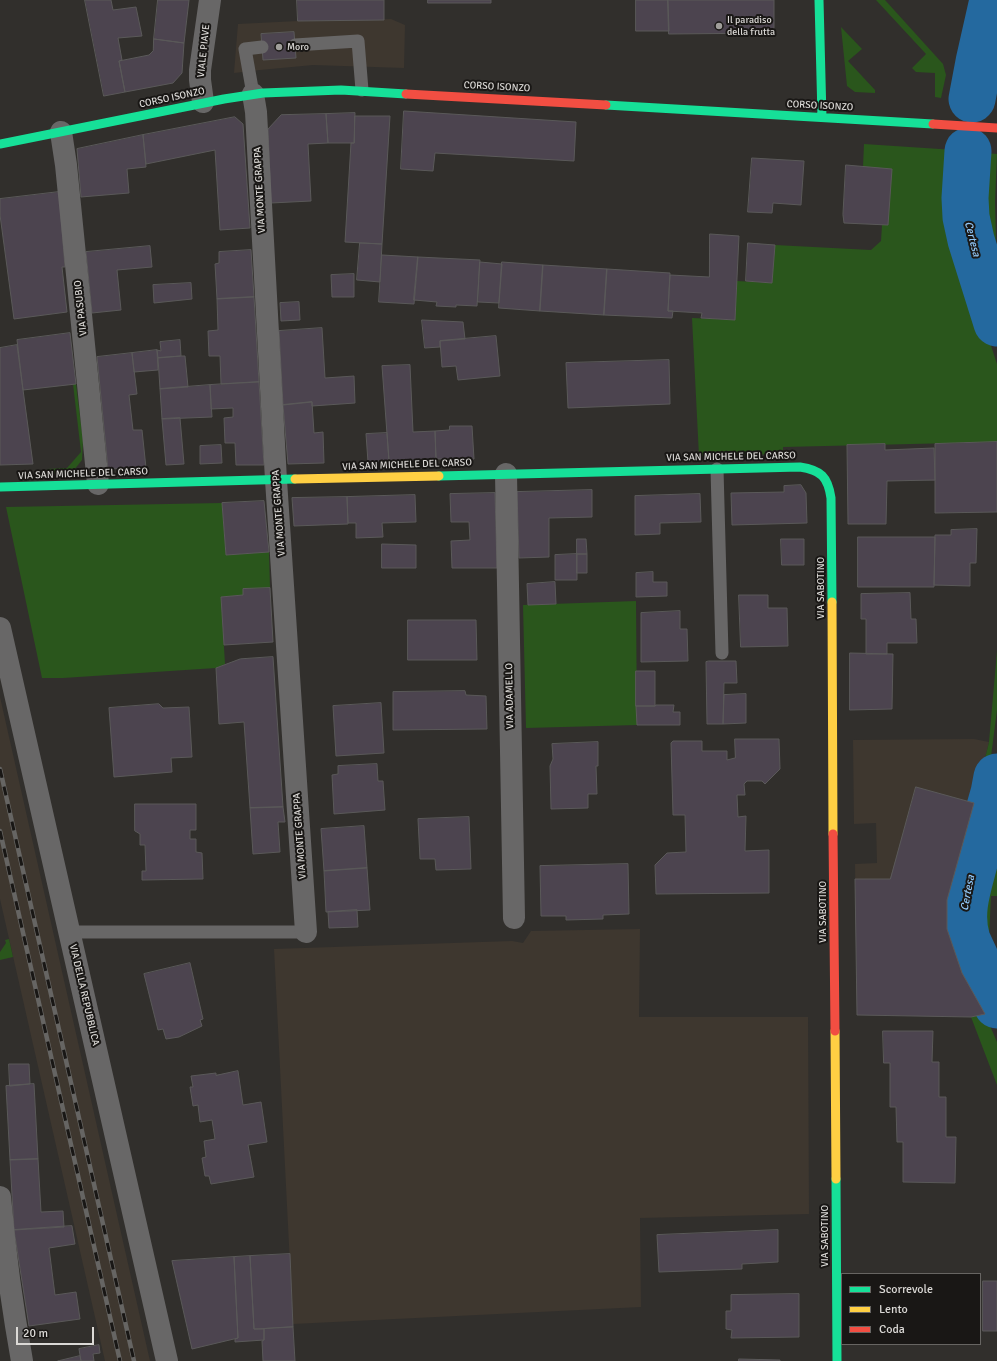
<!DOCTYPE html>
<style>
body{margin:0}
#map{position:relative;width:997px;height:1361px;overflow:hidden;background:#312f2c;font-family:Signika,sans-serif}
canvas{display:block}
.legend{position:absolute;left:841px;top:1273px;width:140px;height:72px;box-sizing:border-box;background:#191715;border:1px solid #676562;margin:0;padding:5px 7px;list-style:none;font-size:12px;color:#dbd9d6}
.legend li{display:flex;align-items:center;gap:8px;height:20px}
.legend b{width:20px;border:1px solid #676562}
.scale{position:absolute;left:16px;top:1327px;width:78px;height:18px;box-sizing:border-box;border:2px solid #dbd9d6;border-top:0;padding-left:5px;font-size:12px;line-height:14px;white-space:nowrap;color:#dbd9d6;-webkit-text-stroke:3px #191715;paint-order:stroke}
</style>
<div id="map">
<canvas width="997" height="1361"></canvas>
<ul class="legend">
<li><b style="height:5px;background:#16e098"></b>Scorrevole</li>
<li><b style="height:5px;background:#ffcf43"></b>Lento</li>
<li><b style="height:5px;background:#f24e42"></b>Coda</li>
</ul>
<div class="scale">20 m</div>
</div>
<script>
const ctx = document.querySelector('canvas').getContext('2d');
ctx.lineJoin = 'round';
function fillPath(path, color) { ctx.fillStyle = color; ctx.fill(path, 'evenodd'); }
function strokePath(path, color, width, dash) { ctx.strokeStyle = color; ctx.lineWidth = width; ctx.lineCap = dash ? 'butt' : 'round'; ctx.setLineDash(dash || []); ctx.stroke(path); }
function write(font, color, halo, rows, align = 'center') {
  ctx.font = font + ' Signika,sans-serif'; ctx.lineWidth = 4; ctx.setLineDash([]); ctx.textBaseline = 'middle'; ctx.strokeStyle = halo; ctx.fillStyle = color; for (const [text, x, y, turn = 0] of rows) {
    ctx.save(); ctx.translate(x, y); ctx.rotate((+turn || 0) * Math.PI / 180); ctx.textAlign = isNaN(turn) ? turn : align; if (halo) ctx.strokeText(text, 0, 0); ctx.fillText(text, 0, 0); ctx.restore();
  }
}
fillPath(new Path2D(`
 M391,19l14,6 -1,43 -91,-3 -53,5 -26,3 4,-49 60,-3z
 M0,697l150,664h-45l-105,-462z
 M974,739l15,3 -15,61 -27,97v29l38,85 -14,3 -114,-2 -2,-151 22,-1 -1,-40 -22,1 -1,-84z
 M640,929l-1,88h169l1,197 -169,4 1,89 -348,17 -19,-375 238,-8 11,2 8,-12z`), '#3e372f');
fillPath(new Path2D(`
 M876,0h9l58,64 3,11 -5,23 -6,-1v-24l-19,-1 -4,-4 14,-14z
 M841,27l21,22 -14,12 27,29v3l-20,-1 -8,-6z
 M864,144l91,6 -3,40 1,24 4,23 10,35 30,92v78l-214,5v7l-84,2 -7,-138 43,2 2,-39 35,2 3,-38 96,5 10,-9 1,-16h6l4,-56 -29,-2z
 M985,153l12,1 -2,48 2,79c-4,-12 -8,-25 -10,-39 -6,-29 -4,-60 -2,-89z
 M73,384h3l7,57 -1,19 -8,10 -5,3 -20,1 -2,-5 20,-1 14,-16z
 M222,503l4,52 43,-3 1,36 -27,1v6l-22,2 4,67 -9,4 -153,10h-21l-36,-171z
 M636,601l1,124 -111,3 -3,-123z
 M997,651v59l-8,62 -22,87 -14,37 -1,15 1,17 7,28 37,86v43l-26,-68 14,-3 -23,-41 -15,-44v-29l27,-97 15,-61z
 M997,811v85h-6l-3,63c-4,-8 -8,-16 -10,-25 -9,-39 9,-86 19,-123z
 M9,939l4,18 -13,3v-8l6,-9 -1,-3z`), '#2a561c');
strokePath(new Path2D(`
 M972,99l7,-37 14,-62
 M968,151l-3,47 1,19 5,23 26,83
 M997,777l-3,16c-6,21 -12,42 -18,63 -7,28 -18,55 -9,84l30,65`), '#24699f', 47);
const building = new Path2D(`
 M85,0h26l2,10 23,-3 6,29 -24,2 4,22 -3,1 6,31 -21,4z
 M158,0h31l-5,43 -30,-4z
 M297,0h87v20l-86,1z
 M428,0h63v3h-63z
 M636,0h32l1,31h-33z
 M668,0h106v33l-105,1z
 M294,32l2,26 -33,2 -2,-26z
 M154,39l30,4 -2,30 -9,10 -48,9 -6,-31 30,-6 4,-4z
 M404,111l172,11 -2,39 -139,-8 -2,18 -32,-2z
 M355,113l-1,30h-26l-2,-29z
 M326,114l2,29 -20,1 3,57 -40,2 -3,-74 13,-14z
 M355,116h35l-8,128 -37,-2 6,-99h3z
 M235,117l8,7 7,104 -30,2 -5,-80 -69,14 -3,-29z
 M143,135l3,32 -19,2 2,24 -48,4 -4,-48z
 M752,158l52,3 -3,44 -28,-2 -1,10 -24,-1z
 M846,165l46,4 -4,56 -44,-2 -1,-8z
 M59,192l6,75h-3l5,45 -53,7 -14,-104v-16z
 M710,234l29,2 -4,84 -34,-2 1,-5 -34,-2 2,-36 39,2z
 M360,243l22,1 -2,38 -23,-2z
 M748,243l27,2 -3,38 -26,-2z
 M150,246l2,21 -35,3 4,40 -29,3 -6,-61z
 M251,250l3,47 -37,2 -2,-35 4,-1v-11z
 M382,255l36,2 -4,47 -35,-2z
 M418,257l62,3 -3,46 -21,-1v2l-20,-1 1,-4 -23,-2z
 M480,262l22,2 -3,39 -21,-1z
 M502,262l41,3 -3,46 -41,-3z
 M543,265l64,4 -3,46 -64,-4z
 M607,269l63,4 -2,38h5l-1,7 -68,-3z
 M354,274v23h-22l-1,-22z
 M191,283l1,16 -38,4 -1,-18z
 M254,297l5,85 -38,2 -1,-28h-11l-1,-25 10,-1 -1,-31z
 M299,302l1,18 -19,1 -1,-18z
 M422,320l41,2 2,17 -25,2v6l-15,1z
 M322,328l3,50 29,-2 1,27 -43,3v-4l-29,3 -4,-74z
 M70,333l6,51 -53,6 -6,-50z
 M496,336l4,40 -42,4 -2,-14 -14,1 -2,-26z
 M180,340l1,16 -23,2 -1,-8 4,1 -1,-9z
 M17,345l16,119 -33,1v-117z
 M157,350l1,20 -24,2 -2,-19z
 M132,353l5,41 -8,1 4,35h9l4,38 -38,1 -11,-112z
 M181,356h4l3,31 -28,2 -2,-31z
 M669,360l1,44 -102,4 -2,-45z
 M410,365l3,67 22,-1 1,28 -47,2 -7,-95z
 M259,382l5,83h-28l-1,-22h-10l-1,-25 9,-1v-9l-22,1 -1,-24z
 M210,385l2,32 -50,2 -2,-30z
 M312,402l2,31 9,-1 1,31 -36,1 -5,-59z
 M180,418l4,46 -18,1 -4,-46z
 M450,426h22l2,33h-38l-1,-28 14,-1z
 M387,433l2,28 -21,1 -2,-28z
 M997,442v70l-62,1v-69z
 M885,444v6l49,-2 1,32 -48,1 -1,43h-38l-1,-79z
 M221,445l1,18 -22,1v-18z
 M801,485l5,8 1,30 -75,2 -1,-32 53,-1v-6z
 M592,490v27l-43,1v39l-30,1 -2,-66z
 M495,493l2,75h-45l-1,-27 19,-1 -1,-18h-18l-1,-28z
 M700,494l1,28 -41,1v11l-25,1v-39z
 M415,495l1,27 -34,1 1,14 -27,1v-15h-8l-1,-26z
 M347,497l1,27 -54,2 -2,-28z
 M264,501l5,51 -43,3 -4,-52z
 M977,529l-1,34h-6v23l-36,-1 1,-50h16v-5z
 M858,537h77l-1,50h-76z
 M577,539h9l1,15h-10z
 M781,539h23v26h-22z
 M382,544l34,1v23h-34z
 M577,554v26h-22v-25z
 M577,554h10v19h-10z
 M653,572v10h14v14l-31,1v-24z
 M555,582l1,22 -28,1 -1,-21z
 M270,588l3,54 -49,3 -3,-48 22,-2v-6z
 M910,593l1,26h5l1,24h-30v11h-21v-35h-5v-25z
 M739,595h29v13h19l1,38 -47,1z
 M680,611v18h7l1,32 -47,1v-49z
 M408,620h68l1,40h-69z
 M850,653l43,1 -1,55 -42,1z
 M273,657l10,150 -33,1 -6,-86 -25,2 -3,-56 24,-9z
 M709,661h27l1,22h-13l-1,41h-16l-1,-62z
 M636,671h19v35h-19z
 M465,691l1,4 20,1 1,33 -94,1v-38z
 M746,694v29l-23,1 1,-29z
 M381,703l3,50 -48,3 -3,-50z
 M159,704l4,4 26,-1 3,50 -21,1 1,14 -58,5 -5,-69z
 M656,705h18l-1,7h7v13h-43l-1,-19h19z
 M735,739h44l1,30 -15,15 -3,-3h-15l-3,3 1,11h-8l1,22 8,-1 -1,35 24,-1v43l-113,1 -1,-29 12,-12 19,-1 -1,-37h-12l-2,-72 2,-2h29v10h25v9l8,-2z
 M598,742v24h-2l1,28h-9v14l-37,1 -1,-43 3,-7 -1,-15z
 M377,764l1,17h5l2,29 -51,4 -2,-39 6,-1v-8z
 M916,787l58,16 -27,97v29l15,44 23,41 -14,3 -114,-2 -2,-136h35z
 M135,804h61v26h-6v9h6v13l6,1 1,26 -61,1v-9h4l-1,-26h-5v-11l-5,-3z
 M283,807l2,15h-7l2,30 -27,2 -3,-46z
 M469,817l2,52 -35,1 -1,-11h-15l-2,-40z
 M364,826l3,42 -43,3 -3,-42z
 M628,864l1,50 -26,1v4l-37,1v-4h-25l-1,-50z
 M367,868l3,42 -44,2 -2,-41z
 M357,910l1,17 -29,1 -1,-16z
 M190,963l13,56 -3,1 2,6 -23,11 -13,2 -3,-10 -5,1 -14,-56z
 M883,1031h50l-1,31h7v35h7v40h10l-1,46 -52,-1v-40h-6l-1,-35h-6v-44h-6z
 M9,1064h20l1,20 -20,2z
 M238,1071l5,34 18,-3 6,40 -19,3 6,32 -43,7 -2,-8h-4l-3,-18 4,-1 -2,-16 11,-2 -3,-19 -12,2 -2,-17 -5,1 -3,-19h3l-2,-11 25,-3v2z
 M34,1084l4,75 -28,1 -4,-74z
 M38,1159l3,53 22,-1 1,16 -50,3 -4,-70z
 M72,1226l3,18 -26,4 6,47 21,-3 4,27 -51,7 -15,-96z
 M778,1230v32l-36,2v5l-83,3 -2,-37z
 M290,1254l3,73 -39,2 -4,-73z
 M250,1256l4,73h10v11l-29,2v-3l3,-1 -4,-81z
 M234,1257l4,81 -46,11 -20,-88z
 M983,1281h14v50h-14z
 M799,1294v43l-68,1 1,-8 -6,-1v-18h5v-16z
 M293,1327l2,34h-32l-1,-20 2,-1v-11z
 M99,1345l1,8 -7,1 1,7h-13l-2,-12z
 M80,1356l1,5h-23z
 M739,1359l41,1v1h-41z`);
fillPath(building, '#4c444f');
strokePath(building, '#5a5959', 1);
strokePath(new Path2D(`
 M295,45l63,-4 4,49
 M253,94l-8,-45 17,-2
 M717,469l5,184
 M70,932h236`), '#686767', 13);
strokePath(new Path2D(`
 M253,94l3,18 20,368 30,452
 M203,102l-3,-22v-10l10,-70
 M61,132l5,33 32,319
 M506,474l8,444
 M0,628l167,733
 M0,1197c5,56 12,109 22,164`), '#686767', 22);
strokePath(new Path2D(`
 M819,0l3,117
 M606,105l327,19
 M0,144l224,-45 39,-6 78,-3 65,4
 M439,476l361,-9c21,3 28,10 31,31l1,104
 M0,487l295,-8
 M836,1179l1,182`), '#16e098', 9);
strokePath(new Path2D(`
 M295,479l144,-3
 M832,602l1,232
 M835,1031l1,148`), '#ffcf43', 9);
strokePath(new Path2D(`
 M406,94l200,11
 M933,124l64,4
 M833,834l2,197`), '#f24e42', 9);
const rail = new Path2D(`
 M0,769l134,592
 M0,831l120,530`);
strokePath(rail, '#666563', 4.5);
strokePath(rail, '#191715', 3, [9]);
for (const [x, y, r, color] of [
 [719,26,4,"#a09e9a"],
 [279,47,4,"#a09e9a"]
]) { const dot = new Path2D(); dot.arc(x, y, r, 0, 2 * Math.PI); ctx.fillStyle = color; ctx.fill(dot); strokePath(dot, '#191715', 1.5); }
write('10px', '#dbd9d6', '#191715', [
 ["Il paradiso",727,20],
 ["della frutta",727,32],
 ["Moro",287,47]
], 'left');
write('10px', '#dbd9d6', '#191715', [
 ["VIALE PIAVE",204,51,-84],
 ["CORSO ISONZO",497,87,3],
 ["CORSO ISONZO",172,98,-12],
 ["CORSO ISONZO",820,106,3],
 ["VIA MONTE GRAPPA",260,190,-93],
 ["VIA PASUBIO",81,308,-96],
 ["VIA SAN MICHELE DEL CARSO",731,457,-1],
 ["VIA SAN MICHELE DEL CARSO",407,465,-2],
 ["VIA SAN MICHELE DEL CARSO",83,474,-2],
 ["VIA MONTE GRAPPA",279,513,-94],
 ["VIA SABOTINO",821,588,-90],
 ["VIA ADAMELLO",510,696,-91],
 ["VIA MONTE GRAPPA",300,836,-94],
 ["VIA SABOTINO",823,912,-90],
 ["VIA DELLA REPUBBLICA",84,995,77],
 ["VIA SABOTINO",825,1236,-90]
]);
write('italic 11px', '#93c9f9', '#191715', [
 ["Certesa",972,239,76],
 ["Certesa",968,893,-79]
]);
</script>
